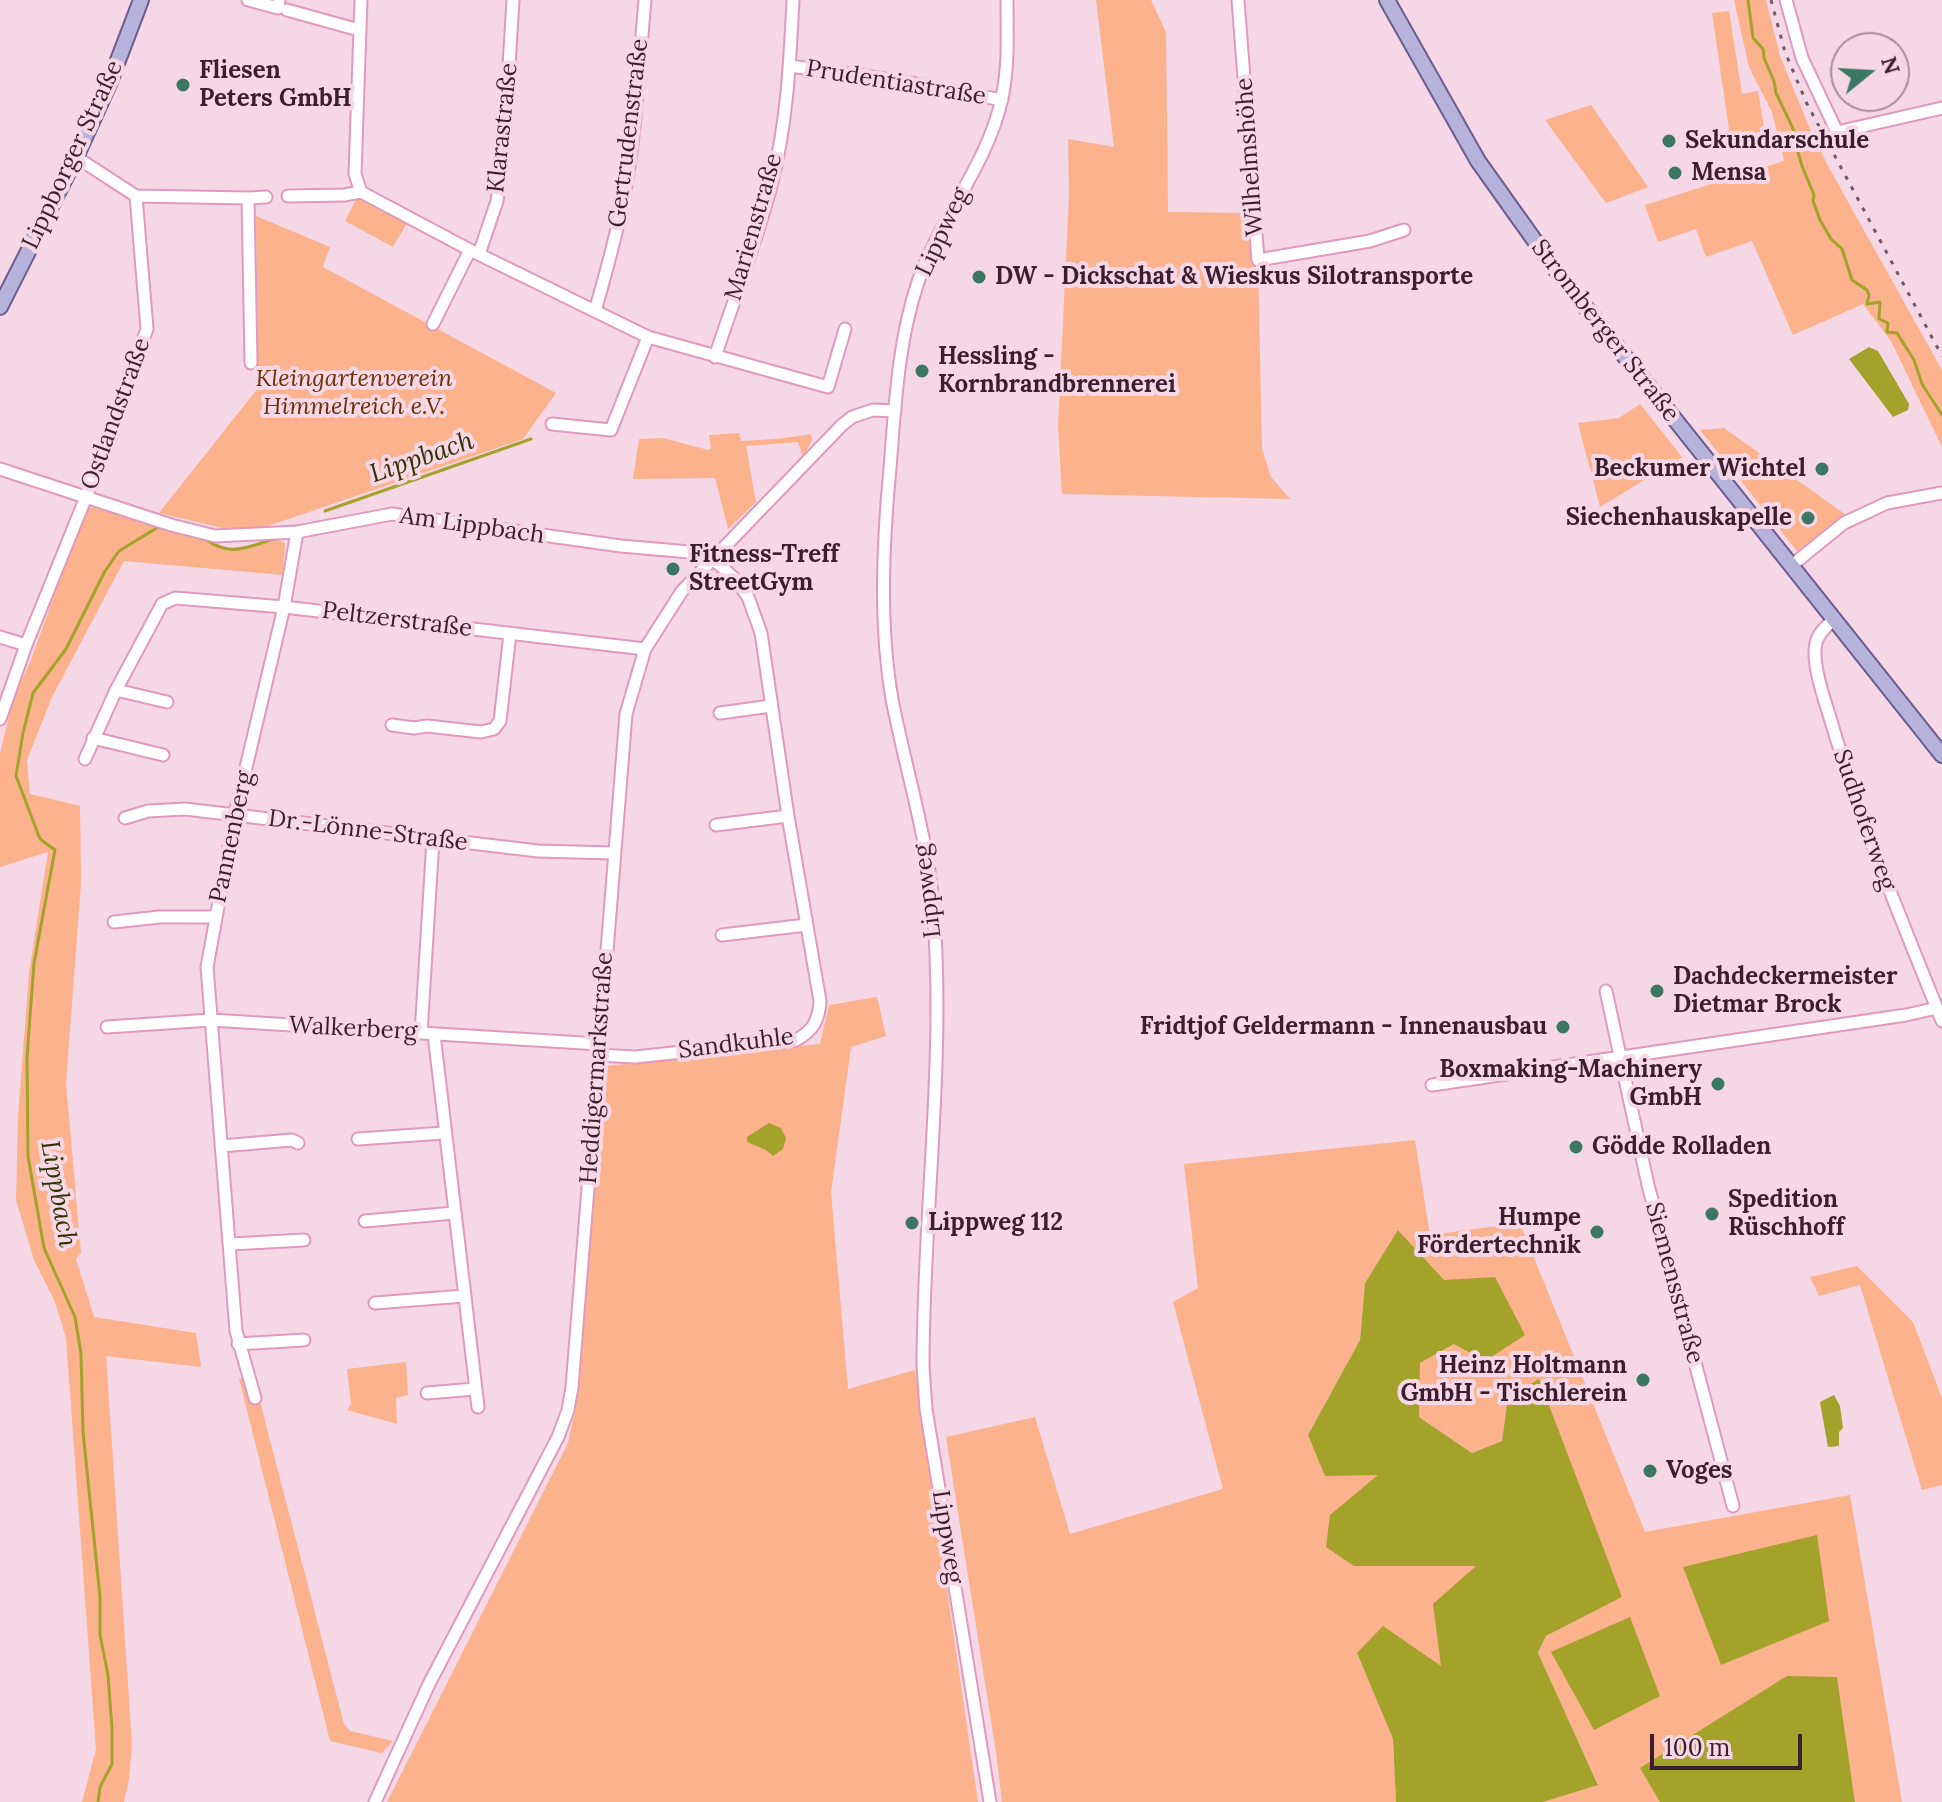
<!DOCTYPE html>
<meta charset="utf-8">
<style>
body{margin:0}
#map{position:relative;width:1942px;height:1802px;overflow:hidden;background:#f6d7e5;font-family:Lora,serif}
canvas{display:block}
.north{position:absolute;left:1830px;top:32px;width:80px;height:80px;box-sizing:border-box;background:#f6d7e5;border:2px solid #ab8d9c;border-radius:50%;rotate:72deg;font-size:22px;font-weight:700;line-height:32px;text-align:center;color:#3b1f2e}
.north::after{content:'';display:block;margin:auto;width:28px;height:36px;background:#3b7762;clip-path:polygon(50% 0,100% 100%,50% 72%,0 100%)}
.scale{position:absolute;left:1650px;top:1734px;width:152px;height:36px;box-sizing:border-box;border:4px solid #3b1f2e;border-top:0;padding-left:10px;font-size:24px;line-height:28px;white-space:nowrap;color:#3b1f2e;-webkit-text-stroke:6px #f6d7e5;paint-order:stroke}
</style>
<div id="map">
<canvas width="1942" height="1802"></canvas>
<div class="north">N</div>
<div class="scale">100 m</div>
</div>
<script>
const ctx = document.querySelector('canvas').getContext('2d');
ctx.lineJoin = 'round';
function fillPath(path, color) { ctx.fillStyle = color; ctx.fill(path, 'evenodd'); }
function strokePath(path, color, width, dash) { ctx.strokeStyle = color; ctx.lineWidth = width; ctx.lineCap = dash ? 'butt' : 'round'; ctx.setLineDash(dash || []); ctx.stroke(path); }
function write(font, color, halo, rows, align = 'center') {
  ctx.font = font + ' Lora,serif'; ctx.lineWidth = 8; ctx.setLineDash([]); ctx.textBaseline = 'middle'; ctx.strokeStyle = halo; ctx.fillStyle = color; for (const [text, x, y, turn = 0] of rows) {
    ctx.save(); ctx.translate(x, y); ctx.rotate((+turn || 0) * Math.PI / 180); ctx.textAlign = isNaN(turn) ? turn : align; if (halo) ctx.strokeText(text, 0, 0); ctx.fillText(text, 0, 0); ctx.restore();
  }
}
fillPath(new Path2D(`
 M1096,0h55l15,32 2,180 80,1 10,48 4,188 9,28 19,22 -228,-5 -4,-67 11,-233 -1,-55 46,8z
 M1734,0h32l14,56 30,73 18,37 114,204v77l-51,-106 -28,-37 -70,31 -41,-94 -46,16 -10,-28 -38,13 -13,-37 139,-44 -12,-49 -23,-45z
 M1729,11l13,83 16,-3 9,55 -35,4 -20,-137z
 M1591,105l57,82 -42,16 -61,-83z
 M358,196l49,27 -14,24 -48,-26z
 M256,216l74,31 -7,20 233,126 -33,46 -264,90 -24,2 -76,-18 99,-125z
 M1640,404l42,53 -82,50 -22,-84 41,-5z
 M1724,428l125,89 -52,34 -97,-121z
 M739,433l2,8c24,-1 47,-3 70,-7l1,6 -9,17 -5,-15 -52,4 10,56 -28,27 -13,-51 -82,1 6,-40 24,-1 45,12 3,-1 -2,-14z
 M86,506l127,34 12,9 53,-9 7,3 -2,32 -159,-14 -72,136 -25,63 3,34 50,12 1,77 -15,200 15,170 -5,6 18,58 102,16 5,34 -95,-11 26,389 -3,34 -5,23h-42l14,-53 -30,-411 -11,-36 -21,-42 -18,-60 2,-83 11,-144 19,-121 -48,15v-113l13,-55 18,-39z
 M877,997l9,39 -35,11 -20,145 17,197 67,-19 63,432h-591l181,-359 9,-41 28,-336 215,-22 9,-39z
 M1415,1140l15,95 90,-12 125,309 205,-37 52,307h-47l-18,-125 -196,91 19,34h-117l55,-18 -60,-130 8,-18 76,-39 -114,-198 -6,42 -30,12 -53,-36 1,-54 34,-19 -10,-64 -46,-50 -33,53 -5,57 -52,95 71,39 -24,92h122l-35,101 -85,-14 36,86 3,63h-394l-6,-50 -50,-315 89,-20 35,117 153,-45 -50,-187 25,-14 -14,-124z
 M1857,1266l56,56 29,76v87l-20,5 -62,-205 -41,11 -9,-19z
 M406,1362l2,33 -12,3 1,26 -50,-14 4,-6 -4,-35z
 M239,1378l14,4 7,20 84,322 6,7 43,10 -11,12 -52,-12z`), '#fbb28d');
fillPath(new Path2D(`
 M1869,347l9,4 31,53 -1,6 -15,7 -44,-58z
 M769,1123l12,5 5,10 -3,11 -10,7 -7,-6 -19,-8v-5z
 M1398,1230l46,50 51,-3 30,58 -40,26 -31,-17 -34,19 -1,54 53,36 30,-12 6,-43 31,-19 83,218 -76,39 -8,17 60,132 -55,17h-147l-3,-63 -36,-86 26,-27 58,40 -8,-62 43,-38h-122l-28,-19 4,-32 48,-40 -53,1 -17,-41 52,-95 5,-57z
 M1834,1395l6,11 3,22 -4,4v14l-11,1 -8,-45z
 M1817,1535l12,86 -108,44 -38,-98z
 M1630,1617l30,79 -66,34 -43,-78z
 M1787,1676l50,1 18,125h-195l-20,-34z`), '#a4a22b');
strokePath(new Path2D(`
 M1748,0l5,38 10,11 1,9 10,23 2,12 21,44 -1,8 6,21 12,29 -1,6 7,19 11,19 11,10 10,31 15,10 2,5 -2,9 13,-2 -1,17 9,4 -1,9 10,1 17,27 8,24 20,31
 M325,511l206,-72
 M205,539c27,19 41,8 69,0
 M98,1802l2,-15 12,-23v-36l-4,-53 -8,-40v-38l-17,-165 -2,-78 -6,-37 -31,-69 -16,-92 -1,-99 7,-94 21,-113 -15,-11 -24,-63 7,-43 10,-40 33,-44 39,-78 14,-20 41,-25`), '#a4a22b', 3);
const minor = new Path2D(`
 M248,0l30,8 1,-8
 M361,0l-6,174 6,18
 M1238,0l20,260 112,-19 34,-11
 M1786,0l16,58 35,74 105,-24
 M287,10l72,20
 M790,66l110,15 102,19
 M136,196l112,2 3,165
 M288,196l56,-1 17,-3 109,58 178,87 180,50 17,-58
 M248,198l18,-1
 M479,254l18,-53 7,-54 9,-147
 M595,311c11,-38 21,-75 29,-114 12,-64 15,-132 21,-197
 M433,324l37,-74
 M715,357c19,-58 42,-116 57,-175 15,-59 18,-121 21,-182
 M552,424l59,6 37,-93
 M0,469l171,56 44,11 82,-4 95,-18 229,32 80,7 12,6 23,21 12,17 13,36 27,183 32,185c-1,19 -7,30 -24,39l-161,17 -37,-2
 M1791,566l53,-43 43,-20 55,-10
 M1834,619c-7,7 -16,14 -18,24 -5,20 9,58 15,78 30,103 71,200 111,300
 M0,637l26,8
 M116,690l51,12
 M720,713l51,-7
 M0,719l26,-74 60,-148 61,-168 -11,-133 -60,-39
 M392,725l22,3 13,-2 54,6 13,-3 6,-8 10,-88
 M93,738l70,17
 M85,759l31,-69 46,-86 13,-6 109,9 361,42
 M125,818l23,-7 37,-2 353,42 75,2
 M716,825l72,-9
 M114,922l45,-5h56
 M722,935l84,-10
 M1606,991l42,194 85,321
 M107,1027l104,-7 388,24
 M421,1033l12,-193
 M434,1034l44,373
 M1432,1085l474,-70 31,-7
 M358,1139l86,-6
 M221,1146l71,-6 6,3
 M365,1221l89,-8
 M231,1244l73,-4
 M375,1303l89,-7
 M238,1344l66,-4
 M427,1393l48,-4
 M255,1398l-19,-67 -29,-364 28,-153 49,-207 13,-75
 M375,1802l54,-118 129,-247 10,-27 4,-23 54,-673 19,-65 37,-58 160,-166 10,-8 21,-7 22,1
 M990,1802l-64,-393 -3,-43c0,-153 23,-308 10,-461 -6,-70 -28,-138 -41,-206 -13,-75 -9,-156 -2,-231 5,-62 8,-127 28,-186 22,-64 70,-118 84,-184 7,-33 5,-65 5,-98`);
const major = new Path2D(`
 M1387,0l91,161 74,104 390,490
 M0,307l76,-150 33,-73 32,-84`);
strokePath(minor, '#e19abe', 15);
strokePath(major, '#6c5d8e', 18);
strokePath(minor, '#fff', 11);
strokePath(major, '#b6b2da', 14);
strokePath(new Path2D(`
 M1771,0l14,52 22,52 135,252`), '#755867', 3, [4, 8]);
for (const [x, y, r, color] of [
 [183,85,8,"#3b7762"],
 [1669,141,8,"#3b7762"],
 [1675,173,8,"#3b7762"],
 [979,277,8,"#3b7762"],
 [922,371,8,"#3b7762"],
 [1822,469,8,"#3b7762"],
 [1808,518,8,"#3b7762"],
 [673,569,8,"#3b7762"],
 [1657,991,8,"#3b7762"],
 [1563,1027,8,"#3b7762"],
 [1718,1084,8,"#3b7762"],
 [1576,1147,8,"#3b7762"],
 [1712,1214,8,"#3b7762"],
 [912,1223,8,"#3b7762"],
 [1597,1232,8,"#3b7762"],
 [1643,1380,8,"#3b7762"],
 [1650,1471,8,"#3b7762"]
]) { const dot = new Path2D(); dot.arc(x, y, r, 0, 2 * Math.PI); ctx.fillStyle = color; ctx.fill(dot); strokePath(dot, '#f6d7e5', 3); }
write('bold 24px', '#3b1f2e', '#f6d7e5', [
 ["Fliesen",199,71],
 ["Peters GmbH",199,99],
 ["Sekundarschule",1685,141],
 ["Mensa",1691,173],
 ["DW - Dickschat & Wieskus Silotransporte",995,277],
 ["Hessling -",938,357],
 ["Kornbrandbrennerei",938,385],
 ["Beckumer Wichtel",1806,469,"right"],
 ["Siechenhauskapelle",1792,518,"right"],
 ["Fitness-Treff",689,555],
 ["StreetGym",689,583],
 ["Dachdeckermeister",1673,977],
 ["Dietmar Brock",1673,1005],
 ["Fridtjof Geldermann - Innenausbau",1547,1027,"right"],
 ["Boxmaking-Machinery",1702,1070,"right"],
 ["GmbH",1702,1098,"right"],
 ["Gödde Rolladen",1592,1147],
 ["Spedition",1728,1200],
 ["Rüschhoff",1728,1228],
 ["Humpe",1581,1218,"right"],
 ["Fördertechnik",1581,1246,"right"],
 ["Lippweg 112",928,1223],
 ["Heinz Holtmann",1627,1366,"right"],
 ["GmbH - Tischlerein",1627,1394,"right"],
 ["Voges",1666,1471]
], 'left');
write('24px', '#3b1f2e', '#f6d7e5', [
 ["Prudentiastraße",896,83,9],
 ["Klarastraße",503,128,-84],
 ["Gertrudenstraße",629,133,-83],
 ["Lippborger Straße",73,155,-65],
 ["Wilhelmshöhe",1250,157,-94],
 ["Marienstraße",754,227,-74],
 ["Lippweg",943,232,-65],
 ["Stromberger Straße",1605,331,52],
 ["Ostlandstraße",116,414,-70],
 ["Am Lippbach",472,526,8],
 ["Peltzerstraße",397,620,7],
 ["Sudhoferweg",1864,820,71],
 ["Dr.-Lönne-Straße",368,831,7],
 ["Pannenberg",232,837,-78],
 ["Lippweg",928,891,-97],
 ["Walkerberg",353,1029,3],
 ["Sandkuhle",736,1044,-7],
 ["Heddigermarkstraße",597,1068,-86],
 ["Siemensstraße",1674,1283,75],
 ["Lippweg",947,1537,81]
]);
write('italic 24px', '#6d3008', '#f6d7e5', [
 ["Kleingartenverein",354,379],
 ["Himmelreich e.V.",354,407]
]);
write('italic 26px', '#323100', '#f6d7e5', [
 ["Lippbach",422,458,-19],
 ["Lippbach",58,1194,80]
]);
</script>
